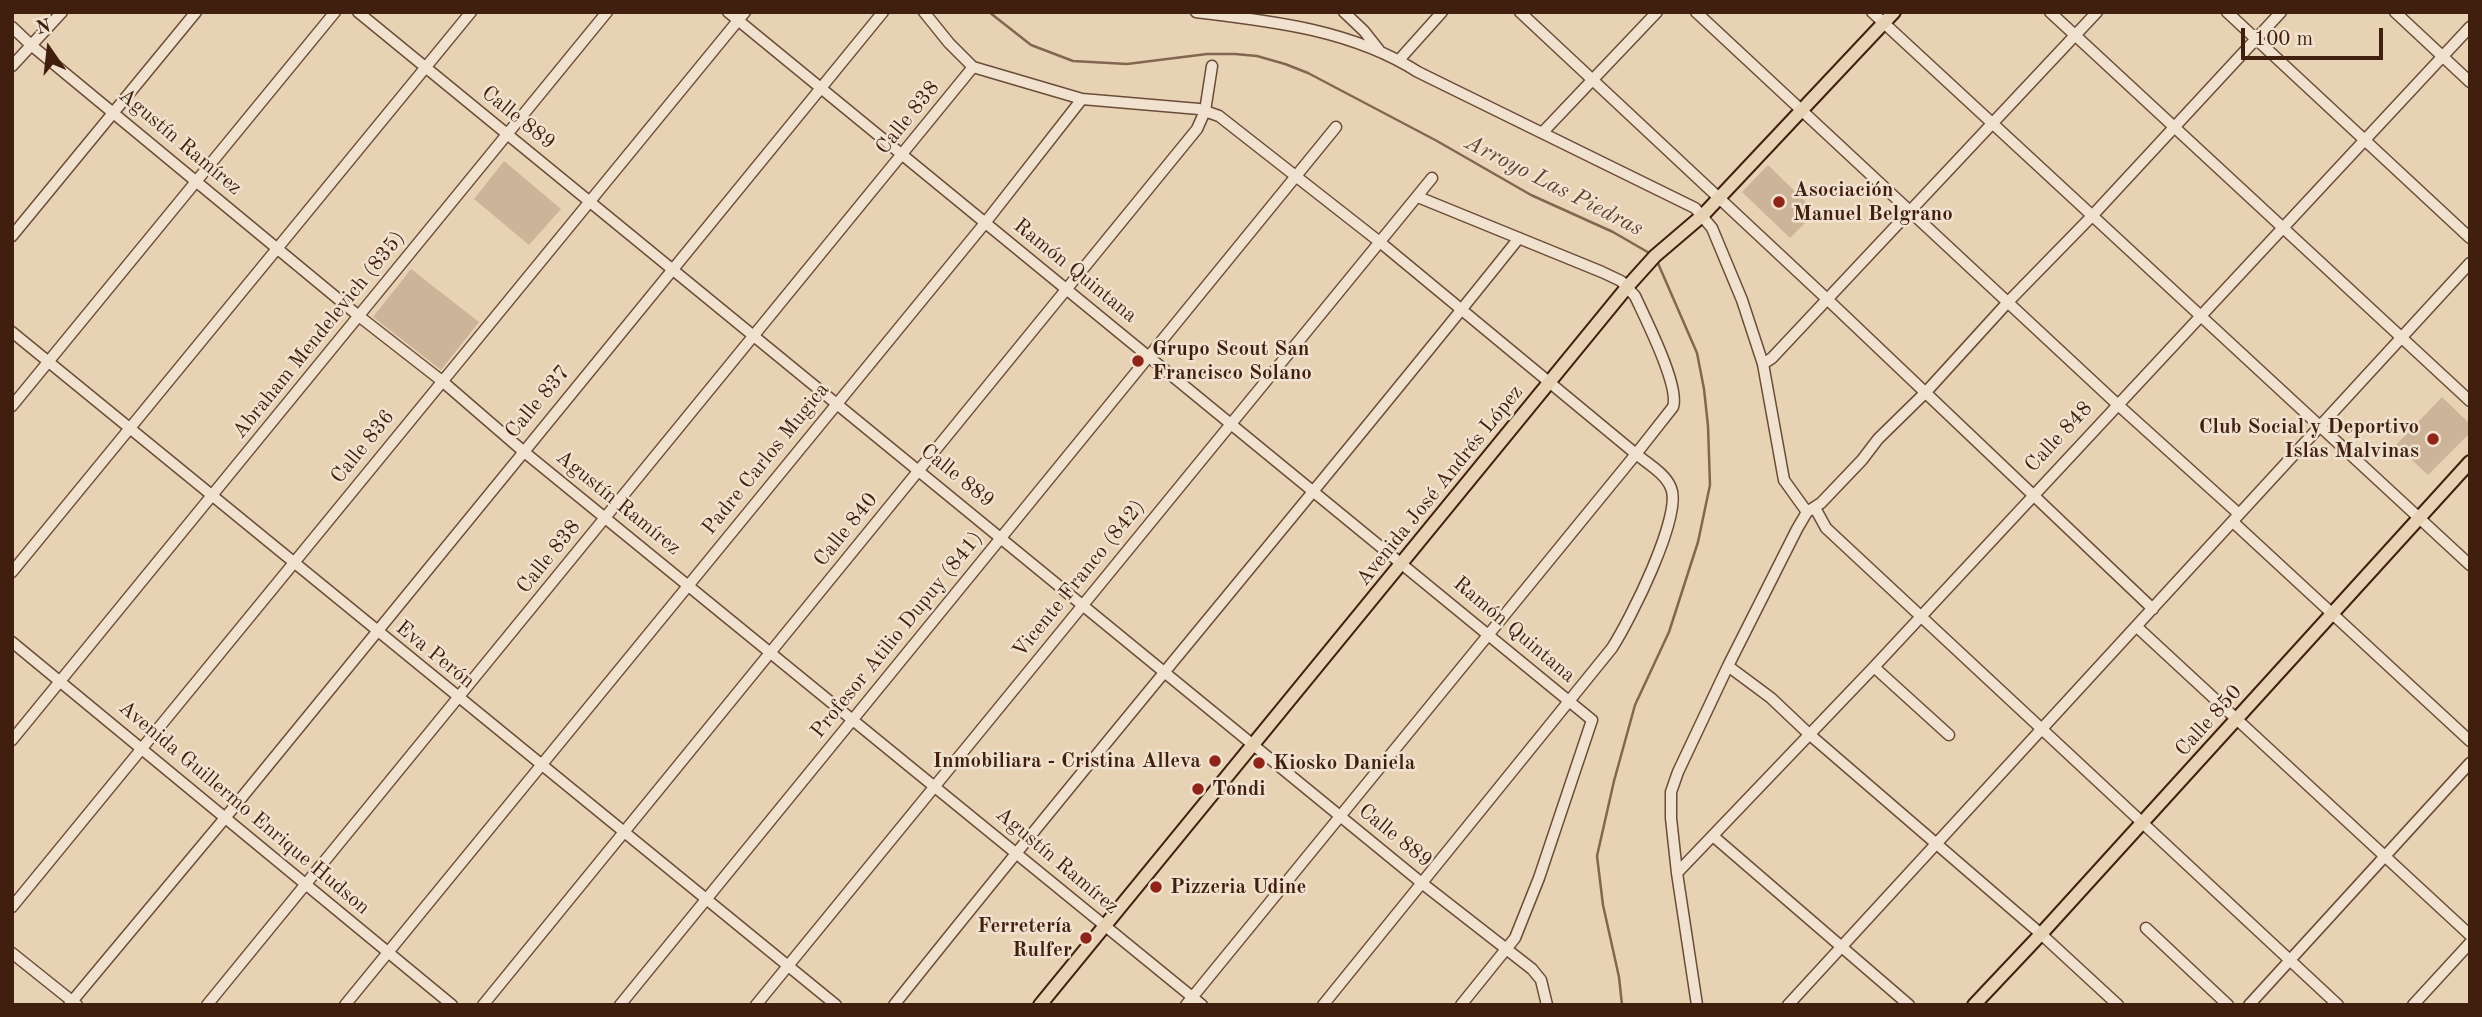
<!DOCTYPE html>
<meta charset="utf-8">
<style>
body{margin:0}
#map{position:relative;width:2482px;height:1017px;overflow:hidden;background:#e8d2b4;font-family:"Old Standard TT",serif}
canvas{display:block}
.frame{position:absolute;inset:0;border:14px solid #411f0f;pointer-events:none}
.north{position:absolute;left:14px;top:14px;width:70px;height:70px;-webkit-text-stroke:5px #f0e2ce;paint-order:stroke;rotate:346deg;font-size:19px;font-weight:700;line-height:28px;text-align:center;color:#411f0f}
.north::after{content:'';display:block;margin:auto;width:24px;height:32px;background:#411f0f;clip-path:polygon(50% 0,100% 100%,50% 72%,0 100%)}
.scale{position:absolute;left:2241px;top:28px;width:142px;height:32px;box-sizing:border-box;border:4px solid #411f0f;border-top:0;padding-left:9px;font-size:21px;line-height:24px;white-space:nowrap;color:#411f0f;-webkit-text-stroke:5px #f0e2ce;paint-order:stroke}
</style>
<div id="map">
<canvas width="2482" height="1017"></canvas>
<div class="frame"></div>
<div class="north">N</div>
<div class="scale">100 m</div>
</div>
<script>
const ctx = document.querySelector('canvas').getContext('2d');
ctx.lineJoin = 'round';
function fillPath(path, color) { ctx.fillStyle = color; ctx.fill(path, 'evenodd'); }
function strokePath(path, color, width, dash) { ctx.strokeStyle = color; ctx.lineWidth = width; ctx.lineCap = dash ? 'butt' : 'round'; ctx.setLineDash(dash || []); ctx.stroke(path); }
function write(font, color, halo, rows, align = 'center') {
  ctx.font = font + ' "Old Standard TT",serif'; ctx.lineWidth = 5; ctx.setLineDash([]); ctx.textBaseline = 'middle'; ctx.strokeStyle = halo; ctx.fillStyle = color; for (const [text, x, y, turn = 0] of rows) {
    ctx.save(); ctx.translate(x, y); ctx.rotate((+turn || 0) * Math.PI / 180); ctx.textAlign = isNaN(turn) ? turn : align; if (halo) ctx.strokeText(text, 0, 0); ctx.fillText(text, 0, 0); ctx.restore();
  }
}
fillPath(new Path2D(`
 M504,161l57,48 -32,36 -55,-46z
 M1768,165l48,47 -26,26 -48,-46z
 M411,269l68,53 -38,48 -68,-53z
 M2442,397l28,27v9l-42,42 -32,-30z`), '#ccb498');
strokePath(new Path2D(`
 M989,12l42,33 42,16 54,3 80,-10h28l22,2 28,8 23,9 129,68 94,54 82,37 38,22
 M1622,1005l-3,-28 -16,-72 -6,-49 17,-75 21,-76 34,-73 29,-90 12,-57 -2,-59 -4,-37 -7,-36 -40,-92`), '#836650', 2.5);
const minor = new Path2D(`
 M358,12l1065,872 109,85 9,11 6,25
 M728,12l864,708 -53,158 -24,60 -54,67
 M924,12l25,31 24,24 109,32 117,10 20,7 162,127 255,211c11,9 30,20 35,34 12,27 -42,134 -59,160l-289,357
 M1196,12c76,9 157,18 222,60l277,136 17,20 30,72 21,64 21,116 23,32
 M1344,12l20,19 15,19
 M1520,12l307,287 326,310
 M1696,12l421,392 122,110
 M1872,12l598,553
 M2050,12l420,389
 M2227,12l243,226
 M2395,12l75,70
 M12,27l19,18 329,272 82,64 81,70 679,554
 M1399,60l43,-48
 M12,66l50,-54
 M1542,133l115,-121
 M12,236l184,-224
 M12,332l824,673
 M1763,364l9,-6 325,-346
 M12,406l323,-394
 M1815,508l11,20 512,477
 M2233,522l237,219
 M12,572l459,-560
 M2137,627l333,308
 M12,642l440,363
 M1728,666l43,32 38,36 232,200 77,71
 M1874,667l75,68
 M12,740l595,-728
 M1713,836l196,169
 M1677,873l197,-206 596,-640
 M12,907l733,-895
 M2146,928l82,77
 M12,953l65,52
 M69,1005l156,-187 658,-806
 M207,1005l766,-938
 M345,1005l640,-782 97,-124
 M483,1005l714,-876 8,-18 7,-45
 M620,1005l716,-878
 M756,1005l676,-827
 M894,1005c205,-258 419,-509 625,-767
 M1186,1005l450,-551 37,-47c7,-21 -28,-89 -38,-111l-14,-15 -19,-9 -184,-75
 M1697,1005l-20,-132 -6,-55v-26l7,-20 50,-106 69,-137 10,-17 14,-9 41,-43 16,-21 48,-47 82,-90 84,-86 189,-204
 M1788,1005l682,-742
 M2249,1005l221,-242
 M2413,1005l57,-62`);
const major = new Path2D(`
 M1040,1005l588,-719 27,-30 48,-41 191,-203
 M1974,1005l67,-71 429,-472`);
strokePath(minor, '#6b4c38', 13);
strokePath(major, '#411f0f', 16);
strokePath(minor, '#f0e2ce', 10);
strokePath(major, '#e8d2b4', 12);
for (const [x, y, r, color] of [
 [1779,202,7,"#8f2418"],
 [1138,361,7,"#8f2418"],
 [2433,439,7,"#8f2418"],
 [1215,761,7,"#8f2418"],
 [1259,763,7,"#8f2418"],
 [1198,789,7,"#8f2418"],
 [1156,887,7,"#8f2418"],
 [1086,938,7,"#8f2418"]
]) { const dot = new Path2D(); dot.arc(x, y, r, 0, 2 * Math.PI); ctx.fillStyle = color; ctx.fill(dot); strokePath(dot, '#f0e2ce', 2.5); }
write('21px', '#411f0f', '#f0e2ce', [
 ["Calle 889",518,118,39],
 ["Calle 838",908,118,-51],
 ["Agustín Ramírez",180,142,40],
 ["Ramón Quintana",1075,271,39],
 ["Abraham Mendelevich (835)",319,335,-51],
 ["Calle 837",538,402,-50],
 ["Calle 848",2059,437,-47],
 ["Calle 836",363,447,-51],
 ["Padre Carlos Mugica",766,459,-51],
 ["Calle 889",957,476,39],
 ["Avenida José Andrés López",1440,486,-51],
 ["Agustín Ramírez",618,503,39],
 ["Calle 840",846,530,-51],
 ["Calle 838",549,557,-51],
 ["Vicente Franco (842)",1079,579,-51],
 ["Ramón Quintana",1514,630,40],
 ["Profesor Atilio Dupuy (841)",897,635,-51],
 ["Eva Perón",435,655,39],
 ["Calle 850",2209,721,-48],
 ["Avenida Guillermo Enrique Hudson",244,808,40],
 ["Calle 889",1395,836,39],
 ["Agustín Ramírez",1057,861,40]
]);
write('bold 21px', '#411f0f', '#f0e2ce', [
 ["Asociación",1793,190],
 ["Manuel Belgrano",1793,214],
 ["Grupo Scout San",1152,349],
 ["Francisco Solano",1152,373],
 ["Club Social y Deportivo",2419,427,"right"],
 ["Islas Malvinas",2419,451,"right"],
 ["Inmobiliara - Cristina Alleva",1201,761,"right"],
 ["Kiosko Daniela",1273,763],
 ["Tondi",1212,789],
 ["Pizzeria Udine",1170,887],
 ["Ferretería",1072,926,"right"],
 ["Rulfer",1072,950,"right"]
], 'left');
write('italic 23px', '#624230', '#f0e2ce', [
 ["Arroyo Las Piedras",1554,186,27]
]);
</script>
